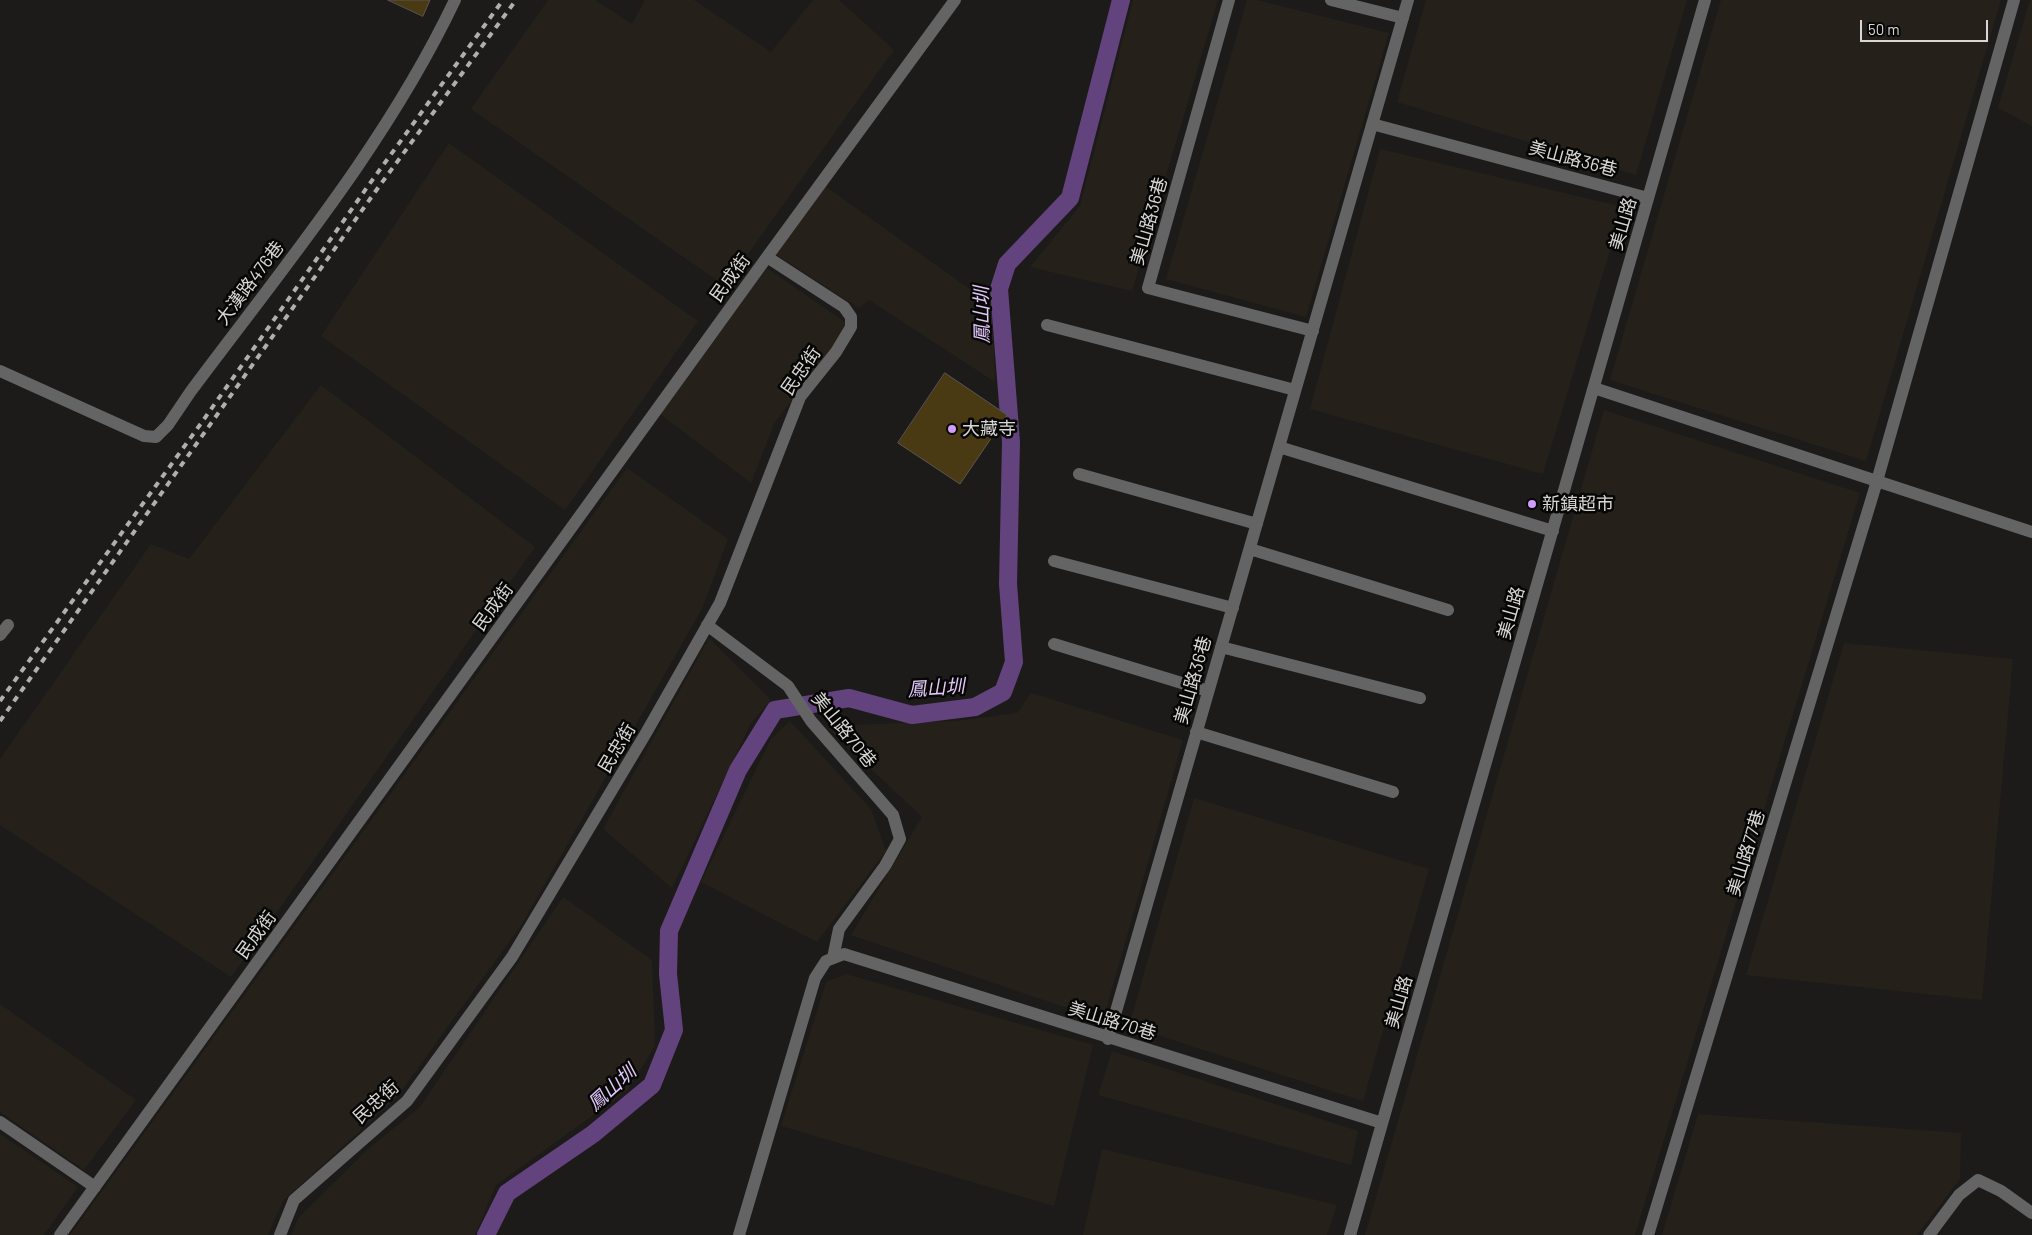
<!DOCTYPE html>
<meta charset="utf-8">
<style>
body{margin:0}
#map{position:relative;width:2032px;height:1235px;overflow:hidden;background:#1c1b19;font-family:Barlow,sans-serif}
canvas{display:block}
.scale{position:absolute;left:1860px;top:20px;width:128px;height:22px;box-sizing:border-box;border:2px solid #d8d7d5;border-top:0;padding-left:6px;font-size:15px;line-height:18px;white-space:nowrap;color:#d8d7d5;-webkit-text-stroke:4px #060605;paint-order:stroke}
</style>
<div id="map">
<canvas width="2032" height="1235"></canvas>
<div class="scale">50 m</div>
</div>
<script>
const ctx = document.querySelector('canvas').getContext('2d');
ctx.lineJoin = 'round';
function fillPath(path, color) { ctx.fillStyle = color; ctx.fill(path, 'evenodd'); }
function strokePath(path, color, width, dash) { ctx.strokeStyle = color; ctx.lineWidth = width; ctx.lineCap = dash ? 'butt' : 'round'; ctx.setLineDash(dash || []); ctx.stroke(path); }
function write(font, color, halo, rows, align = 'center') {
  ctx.font = font + ' Barlow,"Noto Sans TC",sans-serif'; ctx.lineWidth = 5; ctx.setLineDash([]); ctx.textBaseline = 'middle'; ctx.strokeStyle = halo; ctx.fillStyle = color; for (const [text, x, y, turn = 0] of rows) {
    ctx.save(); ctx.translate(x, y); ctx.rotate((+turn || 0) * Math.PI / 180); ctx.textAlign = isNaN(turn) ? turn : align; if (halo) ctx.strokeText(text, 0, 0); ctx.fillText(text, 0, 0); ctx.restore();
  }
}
fillPath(new Path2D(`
 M548,0h47l37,24 13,-24h49l77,52 42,-52h26l55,50 -169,236 -254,-177z
 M1133,0h85l-86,291 -102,-24 50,-61z
 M1247,0h10l132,33 -83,284 -140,-38z
 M1426,0h261l-51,175 -239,-73z
 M1721,0h280l-135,461 -256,-81z
 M2030,0h2v126l-34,-18z
 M449,143l249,178 -133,189 -244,-174z
 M1380,149l243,58 -80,267 -233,-65z
 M825,186l167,119 3,77 -126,-82 -10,8 -84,-54z
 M767,268l79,55 -3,11 -68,88 -24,61 -91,-69z
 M321,385l214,162 -304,430 -231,-152v-66l151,-215 38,15z
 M1604,410l256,83 -225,742h-270z
 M627,468l101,71 -26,70 -180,315 -125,173 -114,104 -15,34h-198z
 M709,638l62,62 -20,23 -79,165 -69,-59z
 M1844,643l169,16 -31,341 -236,-25z
 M1031,693l152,47 -80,280 -252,-85 71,-118 -96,-91 130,-5 61,-8z
 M790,721l81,88 15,42 -69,91 -116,-60 70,-143z
 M1194,798l235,71 -66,232 -234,-75z
 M563,897l89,63 3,86 -28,45 -131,94 -21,50h-184l7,-17 70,-69 51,-41z
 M846,974l247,71 -39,161 -273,-80 45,-144z
 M0,1004l136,96 -52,70 -84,-58z
 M1112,1051l246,80 -7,34 -253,-70z
 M1698,1114l263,19 -1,46 -43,56h-255z
 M0,1134l78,53 -34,48h-44z
 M1102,1149l235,56 -10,30h-244z`), '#25211a');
strokePath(new Path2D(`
 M486,1235l21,-42 86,-59 59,-49 22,-55 -6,-56 1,-43 69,-161 37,-60 74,-12 63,17 63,-8 28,-15 11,-30 -6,-78 3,-142 -12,-153 8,-25 63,-66 51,-198`), '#63437d', 18);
const building = new Path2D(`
 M388,0h42l-7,16z
 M945,373l62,42 -47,69 -62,-41z`);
fillPath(building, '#4a3a14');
strokePath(building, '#585754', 1);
strokePath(new Path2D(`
 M1229,0l-81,288 165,43
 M1331,0l72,18
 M1372,124l276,74
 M1047,325l248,65
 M0,371l144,65 12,1 12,-12 23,-34c94,-126 196,-248 264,-391
 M1594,388l438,144
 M1279,447l274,84
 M1079,474l178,50
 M1250,549l198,61
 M1054,561l179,47
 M707,625l81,61 23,35 82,94 7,24 -15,27 -46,63 -6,29
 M0,635l8,-10
 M1054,644l154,47
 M1221,647l199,51
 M1196,732l197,60
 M1108,1039l300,-1039
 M0,1122l95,65
 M60,1235l707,-978 188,-257
 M280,1235l14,-35 113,-99 105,-144 134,-224 74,-130 80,-206 36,-45 15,-25v-10l-7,-10 -77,-50
 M739,1235l76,-257 11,-17 18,-7 538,169
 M1350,1235l355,-1235
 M1648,1235l229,-754 137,-481
 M1929,1235l30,-40 19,-15 23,11 31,22`), '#646465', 12);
strokePath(new Path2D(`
 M0,701l202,-279 166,-236 135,-186
 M0,721l375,-529 141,-192`), '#b0afad', 4, [6, 6]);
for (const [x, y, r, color] of [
 [952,429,5,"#d19dfe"],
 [1532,504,5,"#d19dfe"]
]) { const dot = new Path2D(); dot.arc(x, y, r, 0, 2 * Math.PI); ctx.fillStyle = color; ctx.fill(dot); strokePath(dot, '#060605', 2); }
write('18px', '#d8d7d5', '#060605', [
 ["美山路36巷",1573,159,15],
 ["美山路36巷",1149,221,-74],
 ["美山路",1623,224,-74],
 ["民成街",730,278,-54],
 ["大漢路476巷",250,283,-53],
 ["民忠街",801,371,-55],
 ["民成街",493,607,-54],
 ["美山路",1511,613,-74],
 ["美山路36巷",1193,680,-74],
 ["美山路70巷",844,730,51],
 ["民忠街",617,748,-59],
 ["美山路77巷",1746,853,-73],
 ["民成街",256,935,-54],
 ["美山路",1399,1002,-74],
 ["美山路70巷",1112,1021,17],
 ["民忠街",376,1102,-42]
]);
write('18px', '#d8d7d5', '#060605', [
 ["大藏寺",962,429],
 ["新鎮超市",1542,504]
], 'left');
write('italic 19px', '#e2c7fb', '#060605', [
 ["鳳山圳",982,315,-91],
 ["鳳山圳",936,688,-4],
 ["鳳山圳",612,1088,-42]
]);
</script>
